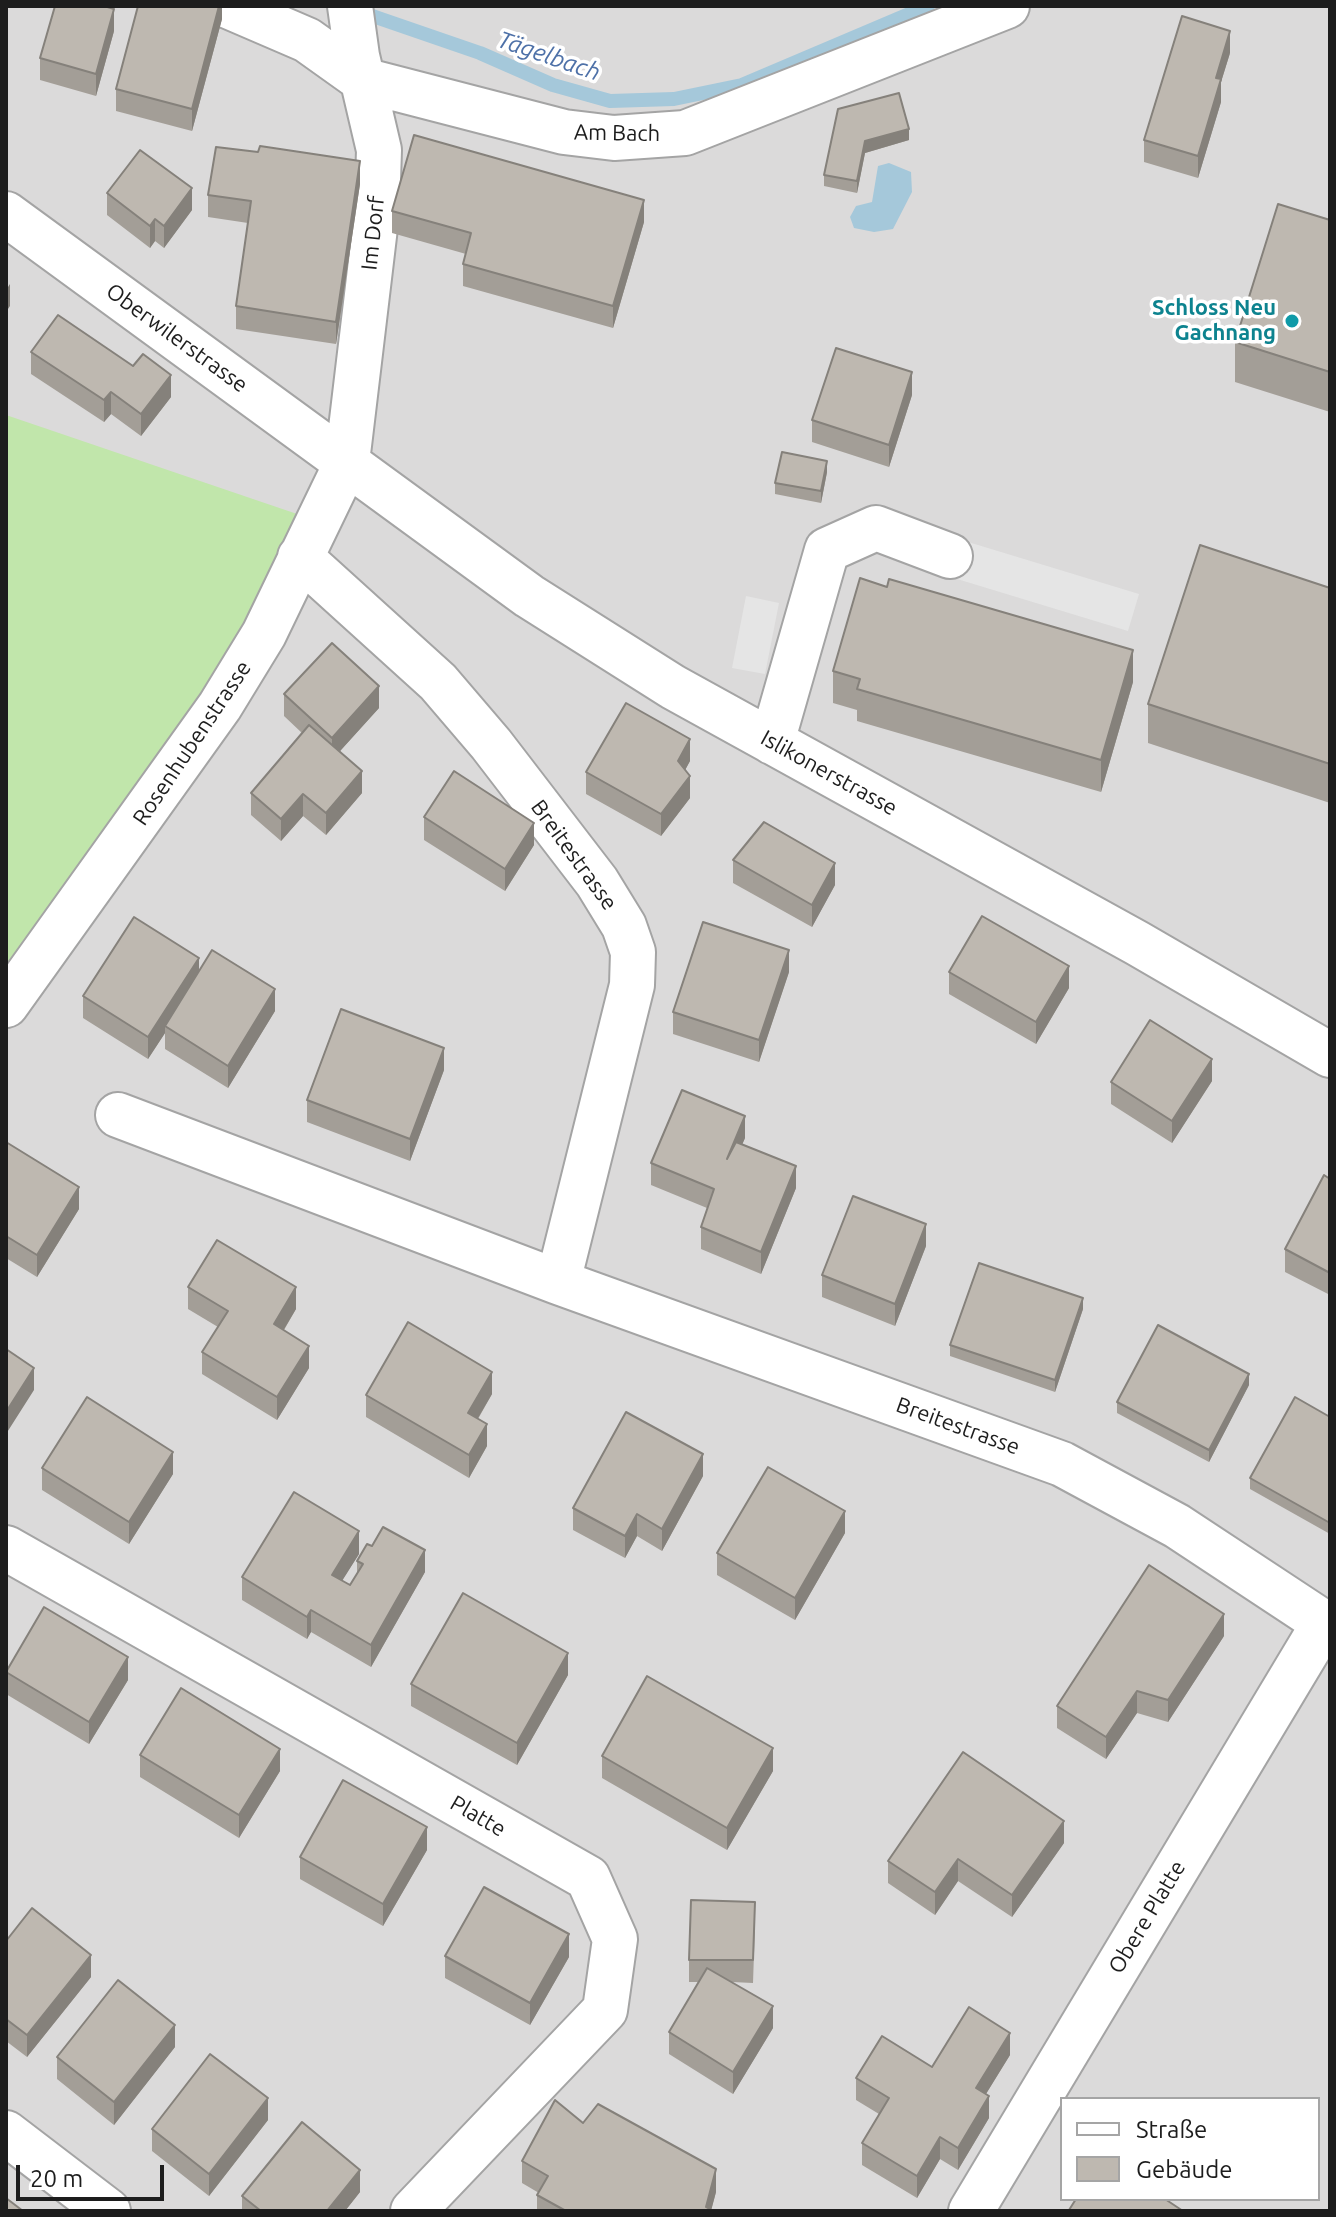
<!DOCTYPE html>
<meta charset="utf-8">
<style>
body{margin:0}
#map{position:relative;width:1336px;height:2217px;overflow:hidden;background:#eeece3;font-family:Ubuntu,sans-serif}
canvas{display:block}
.frame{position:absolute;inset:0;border:8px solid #1d1d1d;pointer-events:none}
.legend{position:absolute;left:1060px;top:2097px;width:260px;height:104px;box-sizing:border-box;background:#fff;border:2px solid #a5a5a5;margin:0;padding:10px 14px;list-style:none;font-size:24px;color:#1d1d1d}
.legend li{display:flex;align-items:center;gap:16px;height:40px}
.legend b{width:40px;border:2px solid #a5a5a5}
.scale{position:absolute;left:16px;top:2165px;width:148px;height:36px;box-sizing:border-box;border:4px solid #1d1d1d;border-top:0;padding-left:10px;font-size:24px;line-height:28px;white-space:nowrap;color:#1d1d1d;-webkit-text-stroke:6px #fff;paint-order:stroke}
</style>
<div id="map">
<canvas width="1336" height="2217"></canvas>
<div class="frame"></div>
<ul class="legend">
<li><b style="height:10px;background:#fff"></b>Straße</li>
<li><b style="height:22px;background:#beb8b0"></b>Gebäude</li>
</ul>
<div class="scale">20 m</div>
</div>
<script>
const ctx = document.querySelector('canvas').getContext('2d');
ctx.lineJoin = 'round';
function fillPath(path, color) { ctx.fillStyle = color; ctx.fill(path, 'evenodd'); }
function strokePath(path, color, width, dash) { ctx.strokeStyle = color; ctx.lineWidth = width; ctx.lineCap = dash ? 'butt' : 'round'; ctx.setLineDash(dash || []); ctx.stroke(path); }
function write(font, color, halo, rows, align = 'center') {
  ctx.font = font + ' Ubuntu,sans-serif'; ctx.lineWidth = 7; ctx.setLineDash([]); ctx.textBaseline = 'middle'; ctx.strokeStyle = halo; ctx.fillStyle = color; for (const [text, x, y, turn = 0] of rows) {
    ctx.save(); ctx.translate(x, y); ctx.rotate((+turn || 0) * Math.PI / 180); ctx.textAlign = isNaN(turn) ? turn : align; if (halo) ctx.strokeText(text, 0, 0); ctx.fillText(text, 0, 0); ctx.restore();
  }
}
fillPath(new Path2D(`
 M6,6h1324v2205h-1324zM1062,2099h256v100h-256z`), '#dbdada');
fillPath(new Path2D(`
 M6,415l294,100 -74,157 -220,302z`), '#c1e6ab');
fillPath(new Path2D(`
 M955,538l184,56 -11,37 -184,-56z
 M746,596l33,7 -14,71 -33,-6z`), '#e5e5e5');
fillPath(new Path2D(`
 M889,163l22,9 1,20 -19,37 -19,3 -20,-4 -4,-11 6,-11 16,-4 6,-36z`), '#a5c8da');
strokePath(new Path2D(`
 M358,11l122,42 73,32 57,16 64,-2 68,-14 186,-79`), '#a5c8da', 14);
const minor = new Path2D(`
 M228,6l79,34 56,40 201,52 50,6 71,-5 322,-127
 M6,214l523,382 144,91 464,256 193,112
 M300,557l138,125 53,62 106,138 27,44 9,26 -1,33 -74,297
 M772,742l55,-192 49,-22 74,28
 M6,1005l214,-299 44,-72 83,-172 30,-251 2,-61 -22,-94 -7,-50
 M118,1115l440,167 504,182 115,62 153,101
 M6,1548l582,330 27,61 -10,71 -192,201
 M6,2133l102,78
 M971,2211l353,-588`);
strokePath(minor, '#a4a4a4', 48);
strokePath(minor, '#fff', 44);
fillPath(new Path2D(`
 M222,6v13l-30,112 -76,-20v-22z
 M114,31l-18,65 -56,-16v-22z
 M1230,53l-9,29v20l-23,76 -54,-16v-22z
 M838,109l71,31 -44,13 -8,40 -33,-7v-11z
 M360,184l-24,160 -100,-15v-23l12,-83 -40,-6v-22z
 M107,193l85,17 -28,38 -9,-7 -5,7 -43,-33z
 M392,211l252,11 -31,106 -150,-42v-22l3,-10 -74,-21z
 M1330,220v192l-95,-30v-40z
 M31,352l140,45 -30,39 -30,-22 -7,8 -73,-48z
 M912,395l-23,72 -77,-25v-22z
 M827,472l-6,31 -46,-9v-11z
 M1330,588v215l-182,-60v-39z
 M833,671l300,11 -32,110 -244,-71v-11l-24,-7z
 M284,694l95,14 -40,44 23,41 -36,42 -23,-19 -22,25 -30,-26v-22l51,-60 -18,-17z
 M690,761l-5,9 5,28 -29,38 -75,-42v-22z
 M424,817l110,28 -29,46 -81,-51z
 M733,860l102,25 -23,42 -79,-44z
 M199,971l76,40 -47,77 -63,-39v-16l-17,26 -65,-41v-22z
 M789,972l-30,90 -86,-28v-22z
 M949,972l120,16 -33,56 -87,-50z
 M444,1070l-34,91 -103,-39v-22z
 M1212,1081l-40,62 -61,-39v-22z
 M745,1138l-3,6 54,44 -35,86 -60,-25v-22l6,-19 -56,-23v-22z
 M6,1142l73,67 -42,68 -31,-19z
 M1330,1179v116l-45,-23v-23z
 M926,1246l-31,80 -73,-29v-22z
 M188,1287l108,22 -12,21 25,38 -32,52 -75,-46v-22l16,-25 -30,-18z
 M1083,1309l-28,83 -105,-36v-11z
 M1249,1385l-40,77 -92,-49v-11z
 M492,1394l-14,25 9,27 -18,32 -103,-61v-22z
 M1330,1417v117l-80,-45v-11z
 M42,1468l131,6 -44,70 -87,-54z
 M703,1476l-41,75 -25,-15 -12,22 -52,-28v-22z
 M845,1533l-50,87 -78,-45v-22z
 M372,1546l53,26 -54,95 -60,-35 -4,7 -65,-39v-23l117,-23 -17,26 8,5 7,-11v-13z
 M1224,1636l-56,86 -31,-9 -31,46 -49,-31v-22z
 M6,1671l122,9 -39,64 -83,-50z
 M568,1675l-51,90 -106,-59v-22z
 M140,1755l140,16 -41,67 -99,-61z
 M602,1756l171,15 -46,79 -125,-72z
 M1330,1777v27l-2,-1v-22z
 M1064,1843l-52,74 -54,-36 -23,34 -47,-32v-22z
 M427,1850l-44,76 -83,-47v-22z
 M755,1924l-2,59 -21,-1 41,46 -40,66 -64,-40v-22l30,-50h-10v-22z
 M6,1941l85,36 -64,80 -21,-16z
 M445,1956l124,1 -39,68 -85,-47z
 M175,2047l-61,78 -57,-46v-22z
 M1010,2055l-24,39 3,24 -31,52 -18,-11 -23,39 -55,-33v-22l17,-29 -23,-14v-22z
 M268,2120l-59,76 -57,-45v-22z
 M522,2161l194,31 -5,18 2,1h-176v-16l2,-2 -17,-10z
 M360,2192l-15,19h-103v-15z`), '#a39e97');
fillPath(new Path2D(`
 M219,6h3v13l-30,112v-22z
 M114,9v22l-18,65v-22z
 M1230,31v22l-9,29v20l-23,76v-22l18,-78z
 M909,129v11l-44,13 -8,40v-12l8,-40z
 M360,161v23l-24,160v-22z
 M192,188v22l-28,38v-22z
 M644,200v22l-31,106v-22z
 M155,219v22l-5,7v-22z
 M10,284v22l-4,6v-22z
 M912,372v23l-23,72v-22z
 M171,375v22l-30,39v-22z
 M111,392v22l-7,8v-22z
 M827,461v11l-6,31v-12z
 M1133,650v32l-32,110v-32z
 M379,686v22l-47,52v-22z
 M690,739v22l-12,22v-22z
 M362,771v22l-36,42v-22z
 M690,776v22l-29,38v-22z
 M303,794v22l-22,25v-22z
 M534,823v22l-29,46v-22z
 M835,863v22l-23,42v-22z
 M789,950v22l-30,90v-22z
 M199,958v22l-34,46v7l-17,26v-22z
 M1069,966v22l-33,56v-22z
 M275,989v22l-47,77v-22z
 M444,1048v22l-34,91v-22z
 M1212,1059v22l-40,62v-22z
 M745,1116v22l-18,43v-22z
 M796,1166v22l-35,86v-22z
 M79,1187v22l-42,68v-22z
 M926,1224v22l-31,80v-22z
 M296,1287v22l-22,37v-22z
 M1083,1298v11l-28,83v-12z
 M309,1346v22l-32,52v-23z
 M34,1368v22l-28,44v-22z
 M492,1372v22l-24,41v-22z
 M1249,1374v11l-40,77v-12z
 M487,1424v22l-18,32v-23z
 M173,1452v22l-44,70v-22z
 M703,1454v22l-41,75v-22z
 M845,1511v22l-50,87v-22z
 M637,1514v22l-12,22v-22z
 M359,1531v23l-27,43v-22z
 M425,1550v22l-54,95v-22z
 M311,1610v22l-4,7v-22z
 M1224,1614v22l-56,86v-22z
 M568,1653v22l-51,90v-22z
 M128,1657v23l-39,64v-22z
 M1137,1691v22l-31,46v-22z
 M773,1748v23l-46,79v-22z
 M280,1749v22l-41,67v-23z
 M1064,1821v22l-52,74v-22z
 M427,1827v23l-44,76v-22z
 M958,1859v22l-23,34v-23z
 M569,1934v23l-39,68v-22z
 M91,1955v22l-64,80v-22z
 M773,2006v22l-40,66v-22z
 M175,2025v22l-61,78v-23z
 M1010,2033v22l-34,55v-22z
 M989,2096v22l-31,52v-22z
 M268,2098v22l-59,76v-22z
 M940,2137v22l-23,39v-22z
 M716,2169v23l-5,19 -5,-4z
 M360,2170v22l-15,19h-18z`), '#85817b');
const building = new Path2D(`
 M55,6h49l10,3 -18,65 -56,-16z
 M138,6h81l-27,103 -76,-20z
 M1182,16l48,15 -14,47 5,1 -23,77 -54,-16z
 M899,93l10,36 -44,12 -8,40 -33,-6 14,-66z
 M414,135l230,65 -31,106 -150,-42 8,-31 -79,-22z
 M260,146l100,15 -24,161 -100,-16 15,-105 -43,-6 8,-48 42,5z
 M140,150l52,38 -28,38 -9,-7 -5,7 -43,-33z
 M1278,204l52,16v152l-95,-30z
 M58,315l75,51 10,-12 28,21 -30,39 -30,-22 -7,8 -73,-48z
 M836,348l76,24 -23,73 -77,-25z
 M782,452l45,9 -6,30 -46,-8z
 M1200,545l130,43v176l-182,-60z
 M860,578l27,9 2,-8 244,71 -32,110 -244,-71 3,-10 -27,-8z
 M332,643l47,43 -47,52 -48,-44z
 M626,703l64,36 -12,22 12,15 -29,38 -75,-42z
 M309,725l53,46 -36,42 -23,-19 -22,25 -30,-26z
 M454,771l80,52 -29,46 -81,-52z
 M764,822l71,41 -23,42 -79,-45z
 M982,916l87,50 -33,56 -87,-50z
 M134,917l65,41 -51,79 -65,-41z
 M703,922l86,28 -30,90 -86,-28z
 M212,950l63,39 -47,77 -63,-40z
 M341,1009l103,39 -34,91 -103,-39z
 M1150,1020l62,39 -40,62 -61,-39z
 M682,1090l63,26 -18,43 9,-17 60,24 -35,86 -60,-25 13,-38 -63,-26z
 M6,1142l73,45 -42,68 -31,-19z
 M1324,1175l6,4v94l-45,-24z
 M853,1196l73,28 -31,80 -73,-29z
 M217,1240l79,47 -22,37 35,22 -32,51 -75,-45 26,-41 -40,-24z
 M979,1263l104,35 -28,82 -105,-35z
 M408,1322l84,50 -24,41 19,11 -18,31 -103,-60z
 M1158,1325l91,49 -40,76 -92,-48z
 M6,1349l28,19 -28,44z
 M87,1397l86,55 -44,70 -87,-54z
 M1295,1397l35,20v106l-80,-45z
 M626,1412l77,42 -41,75 -25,-15 -12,22 -52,-28z
 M768,1467l77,44 -50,87 -78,-45z
 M294,1492l65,39 -27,44 18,10 13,-21 -6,-3 10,-17 5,2 11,-19 42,23 -54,95 -60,-35 -4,7 -65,-40z
 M1149,1565l75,49 -56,86 -31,-9 -31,46 -49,-31z
 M463,1593l105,60 -51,90 -106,-59z
 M44,1607l84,50 -39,65 -83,-50z
 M647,1676l126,72 -46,80 -125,-72z
 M181,1688l99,61 -41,66 -99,-60z
 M963,1752l101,69 -52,74 -54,-36 -23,33 -47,-31z
 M343,1780l84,47 -44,77 -83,-47z
 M484,1887l85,47 -39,69 -85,-47z
 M691,1900l64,2 -2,58h-64z
 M32,1908l59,47 -64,80 -21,-16v-78z
 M707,1968l66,38 -40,66 -64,-40z
 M118,1980l57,45 -61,77 -57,-45z
 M969,2007l41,26 -34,55 13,8 -31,52 -18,-11 -23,39 -55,-33 27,-45 -33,-20 26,-42 50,31z
 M210,2054l58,44 -59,76 -57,-45z
 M555,2100l28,23 15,-19 118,65 -10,38 7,4h-147l-29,-16 11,-19 -26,-15z
 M302,2122l58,48 -33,41h-66l-19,-15z
 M6,2198l17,13h-17z
 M1076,2199h89l18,12h-112l-2,-1z`);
fillPath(building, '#beb8b0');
strokePath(building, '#85817b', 2);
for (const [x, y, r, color] of [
 [1292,321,8,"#0f9aa8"]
]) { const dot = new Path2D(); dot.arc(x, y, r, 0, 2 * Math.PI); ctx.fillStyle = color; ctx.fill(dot); strokePath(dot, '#fff', 3); }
write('22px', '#1d1d1d', '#fff', [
 ["Am Bach",617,133,1],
 ["Im Dorf",373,233,-84],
 ["Oberwilerstrasse",177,338,36],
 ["Rosenhubenstrasse",192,743,-56],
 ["Islikonerstrasse",829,773,29],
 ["Breitestrasse",574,855,54],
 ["Breitestrasse",958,1426,20],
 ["Platte",478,1816,30],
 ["Obere Platte",1147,1917,-59]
]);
write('bold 22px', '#0d838f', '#fff', [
 ["Schloss Neu",1276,308],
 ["Gachnang",1276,333]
], 'right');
write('italic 24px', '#4e71a8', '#fff', [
 ["Tägelbach",549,56,19]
]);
</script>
